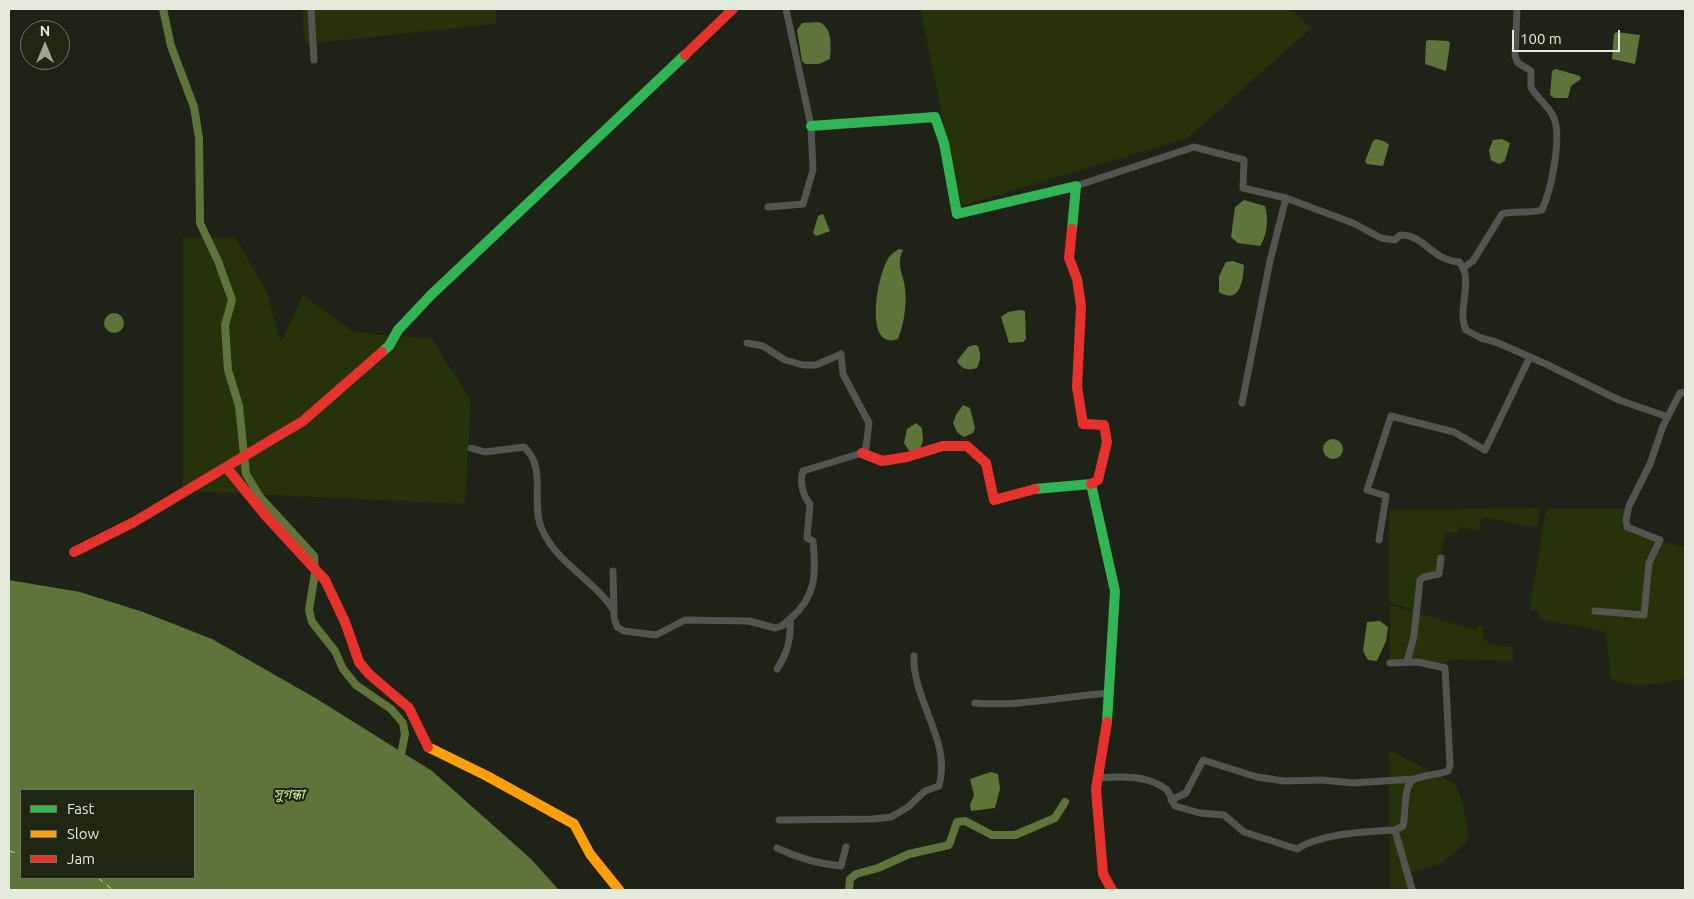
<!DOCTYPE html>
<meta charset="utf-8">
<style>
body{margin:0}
#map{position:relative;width:1694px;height:899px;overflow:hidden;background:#1e2217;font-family:Ubuntu,sans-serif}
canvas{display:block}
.frame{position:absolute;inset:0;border:10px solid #e4eadc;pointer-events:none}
.legend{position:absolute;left:20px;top:789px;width:175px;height:90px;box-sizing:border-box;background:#1f2712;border:1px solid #6e7563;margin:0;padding:6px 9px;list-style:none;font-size:15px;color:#e4eadc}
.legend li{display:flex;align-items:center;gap:10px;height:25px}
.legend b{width:25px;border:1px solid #6e7563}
.north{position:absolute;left:20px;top:20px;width:50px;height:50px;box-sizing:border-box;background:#1f2712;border:1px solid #6e7563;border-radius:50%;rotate:0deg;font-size:14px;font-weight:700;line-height:20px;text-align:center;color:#e4eadc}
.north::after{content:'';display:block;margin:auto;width:18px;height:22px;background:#9fa497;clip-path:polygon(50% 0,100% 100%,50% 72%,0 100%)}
.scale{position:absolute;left:1512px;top:30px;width:108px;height:22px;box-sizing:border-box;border:2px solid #e4eadc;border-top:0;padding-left:6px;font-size:15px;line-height:18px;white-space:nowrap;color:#e4eadc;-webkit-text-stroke:4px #1f2712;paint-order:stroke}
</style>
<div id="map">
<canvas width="1694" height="899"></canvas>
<div class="frame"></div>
<ul class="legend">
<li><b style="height:6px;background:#30b455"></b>Fast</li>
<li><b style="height:6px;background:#ff9f0a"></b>Slow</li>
<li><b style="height:6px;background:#e5322d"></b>Jam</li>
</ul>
<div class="north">N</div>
<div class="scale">100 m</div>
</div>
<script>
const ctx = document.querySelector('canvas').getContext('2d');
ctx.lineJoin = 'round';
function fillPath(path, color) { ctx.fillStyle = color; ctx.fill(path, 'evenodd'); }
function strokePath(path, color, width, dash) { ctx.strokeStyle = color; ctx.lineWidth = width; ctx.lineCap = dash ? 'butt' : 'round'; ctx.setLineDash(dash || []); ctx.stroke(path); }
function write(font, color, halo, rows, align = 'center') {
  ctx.font = font + ' Ubuntu,"Noto Sans Bengali",sans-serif'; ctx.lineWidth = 4.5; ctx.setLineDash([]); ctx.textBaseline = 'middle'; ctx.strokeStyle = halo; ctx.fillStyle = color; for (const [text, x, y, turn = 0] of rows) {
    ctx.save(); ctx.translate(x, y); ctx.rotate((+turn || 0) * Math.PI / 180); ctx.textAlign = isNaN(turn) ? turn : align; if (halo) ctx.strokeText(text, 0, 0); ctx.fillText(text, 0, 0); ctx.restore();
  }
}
fillPath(new Path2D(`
 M302,9h194v15l-191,20z
 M920,9h372l19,19 -123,110 -227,68z
 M183,238h53l31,55 14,50 22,-48 51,37 78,7 39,62 -6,103 -282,-13z
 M1540,508l-3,20 -55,-11 -3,14 -20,-4 -1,6h-12l-10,39 -17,4 -5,34 -25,-8v-92z
 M1546,509h81l-6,19 64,20v130c-23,6 -53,12 -74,0l-5,-46 -67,-13 -1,-8 -9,-1z
 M1390,605l86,25 2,-5 5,1v11l6,7 24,3v14l-63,-2 -5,8 -55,-6z
 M1389,750l66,34 8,19 6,34 -4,7 -25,20 -28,8 5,18h-27z`), '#25320a');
fillPath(new Path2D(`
 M819,22c14,6 12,24 11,37l-11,5h-14l-3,-3 -5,-31 5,-7z
 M1616,32l24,3 -5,29 -23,-5 2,-25z
 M1429,40l19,1 2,2 -4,28 -21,-7 1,-23z
 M1556,69l24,7 1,3 -10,7 -3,12h-14l-4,-3 2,-24z
 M1376,139l10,3 3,3 -6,21 -16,-2 -2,-3 8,-20z
 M1502,139l8,4 -5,18 -6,3 -8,-4 -2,-10 4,-10z
 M1244,200l21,6c4,12 2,30 -5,40l-22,-3 -7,-6 4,-30z
 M823,214l7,17 -14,5 -3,-3 5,-17z
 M899,249l4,1c-7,15 0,23 2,38 2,17 -1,36 -7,51 -36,13 -20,-70 -8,-83 2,-3 6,-5 9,-7z
 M1233,261l11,4c-1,16 -4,40 -25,27v-16l7,-14z
 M1021,310l4,1 1,28 -3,3 -14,1 -8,-26 7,-5z
 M104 323a10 10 0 1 1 20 0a10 10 0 1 1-20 0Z
 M974,345l4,1c3,9 3,13 -1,22 -9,3 -16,1 -20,-7l11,-14z
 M963,405l7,3 5,20 -2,5 -9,4 -7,-5 -4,-9 3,-8z
 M916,423l6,5 1,12 -3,9 -10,3 -6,-9 3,-14z
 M1323 449a10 10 0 1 1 20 0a10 10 0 1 1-20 0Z
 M9,580l71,12 63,20 69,27 105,60 115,72 99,88 28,31h-550zM21,790h173v88h-173z
 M1380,621l8,6 -2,14 -9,20 -9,-1 -5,-9 4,-29z
 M991,772l7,2 2,15 -5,19 -24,3 -1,-6 4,-10 -4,-16z`), '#5e743a');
strokePath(new Path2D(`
 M163,9l8,37 23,61 5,31 1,85 18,38 14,39 -7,25 3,45 11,36 7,68 14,23 54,59 1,17 -6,37 3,12 23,29 8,18 13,16 35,24 12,14 2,11 -5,26
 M849,890l1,-11 6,-5 22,-6 31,-14 40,-9 8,-23 8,-1 27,14h23l40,-17 10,-16`), '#5e743a', 8);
strokePath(new Path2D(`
 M9,851l12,3
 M98,878l15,12`), '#c8ed92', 1, [6, 5]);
strokePath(new Path2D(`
 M311,9l3,51
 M1076,186l118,-39 50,13 -1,28 43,10 -16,63 -28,142
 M1286,198l67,25 28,15 14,2 5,-5c26,0 29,24 59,27 16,17 -3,48 7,68l15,8 15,4 50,22 73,36 49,17
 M768,207l35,-3 10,-34 -2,-44 -25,-117
 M1463,268l10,-7 29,-47c13,-4 26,0 40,-4 9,-20 20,-71 12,-92 -5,-13 -17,-19 -23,-31v-16l-13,-8 -3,-7 2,-47
 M747,343l16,3 22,14 18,5h13l25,-11 2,20 26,49 -3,25 -4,5 -59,18c-4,11 0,25 7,33l-3,34 6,3c3,32 4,55 -23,78 1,20 -2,33 -13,50
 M471,448l14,4 39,-5c23,20 7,55 17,80 14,36 53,52 73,84
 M1379,540l7,-44 -19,-6 24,-74 63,16 31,18 45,-93
 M613,571l1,46 3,10 7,4 32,4 29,-15 64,1 26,7 7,-2 8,-7
 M1595,611l49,4 5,-52 11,-23 -33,-13 -1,-7 3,-14 21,-42 13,-38 17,-33 5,-1
 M1407,662l7,-26 6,-56 4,-3 15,-3 2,-16
 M1390,663l28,-1 27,6 5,97 -2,6c-10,4 -28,4 -35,9 -10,6 -7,35 -10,46l-8,4 17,60
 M975,703c46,4 89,-7 135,-10
 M1098,778c22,-2 49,-3 68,11 5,4 5,12 9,17l25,7 24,2 20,17 53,17c25,-16 68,-17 98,-19
 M1171,800l15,-7 17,-33 54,17 27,4 38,-1 31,3 61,-4
 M779,820l94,-1 18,-2 17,-10 17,-16 14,-5c13,-45 -27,-86 -25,-130
 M777,848c21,10 41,16 64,18l5,-19`), '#535550', 7);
strokePath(new Path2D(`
 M811,126l124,-9 9,26 13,71 119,-28 -4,43
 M382,352l7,-6 9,-16 33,-35 254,-240
 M1035,489l56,-5 24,107 -8,131`), '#30b455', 10);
strokePath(new Path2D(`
 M428,747l59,29 87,48 16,30 29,36`), '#ff9f0a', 10);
strokePath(new Path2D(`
 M685,55l48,-46
 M1072,229l-3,29 8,21 4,27 -4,81 6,37 21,1 3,17 -9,38 -7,4
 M862,453l20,8 25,-4 36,-11h24l19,17 8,37 41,-11
 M226,467l40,49 59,64 20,42 14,40 10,12 40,34 19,39
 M74,552l60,-30 169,-101 79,-69
 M1107,722l-11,67 7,85 9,16`), '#e5322d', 10);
write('italic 14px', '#c8ed92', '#1f2712', [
 ["সুগন্ধা",289,794]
]);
</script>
